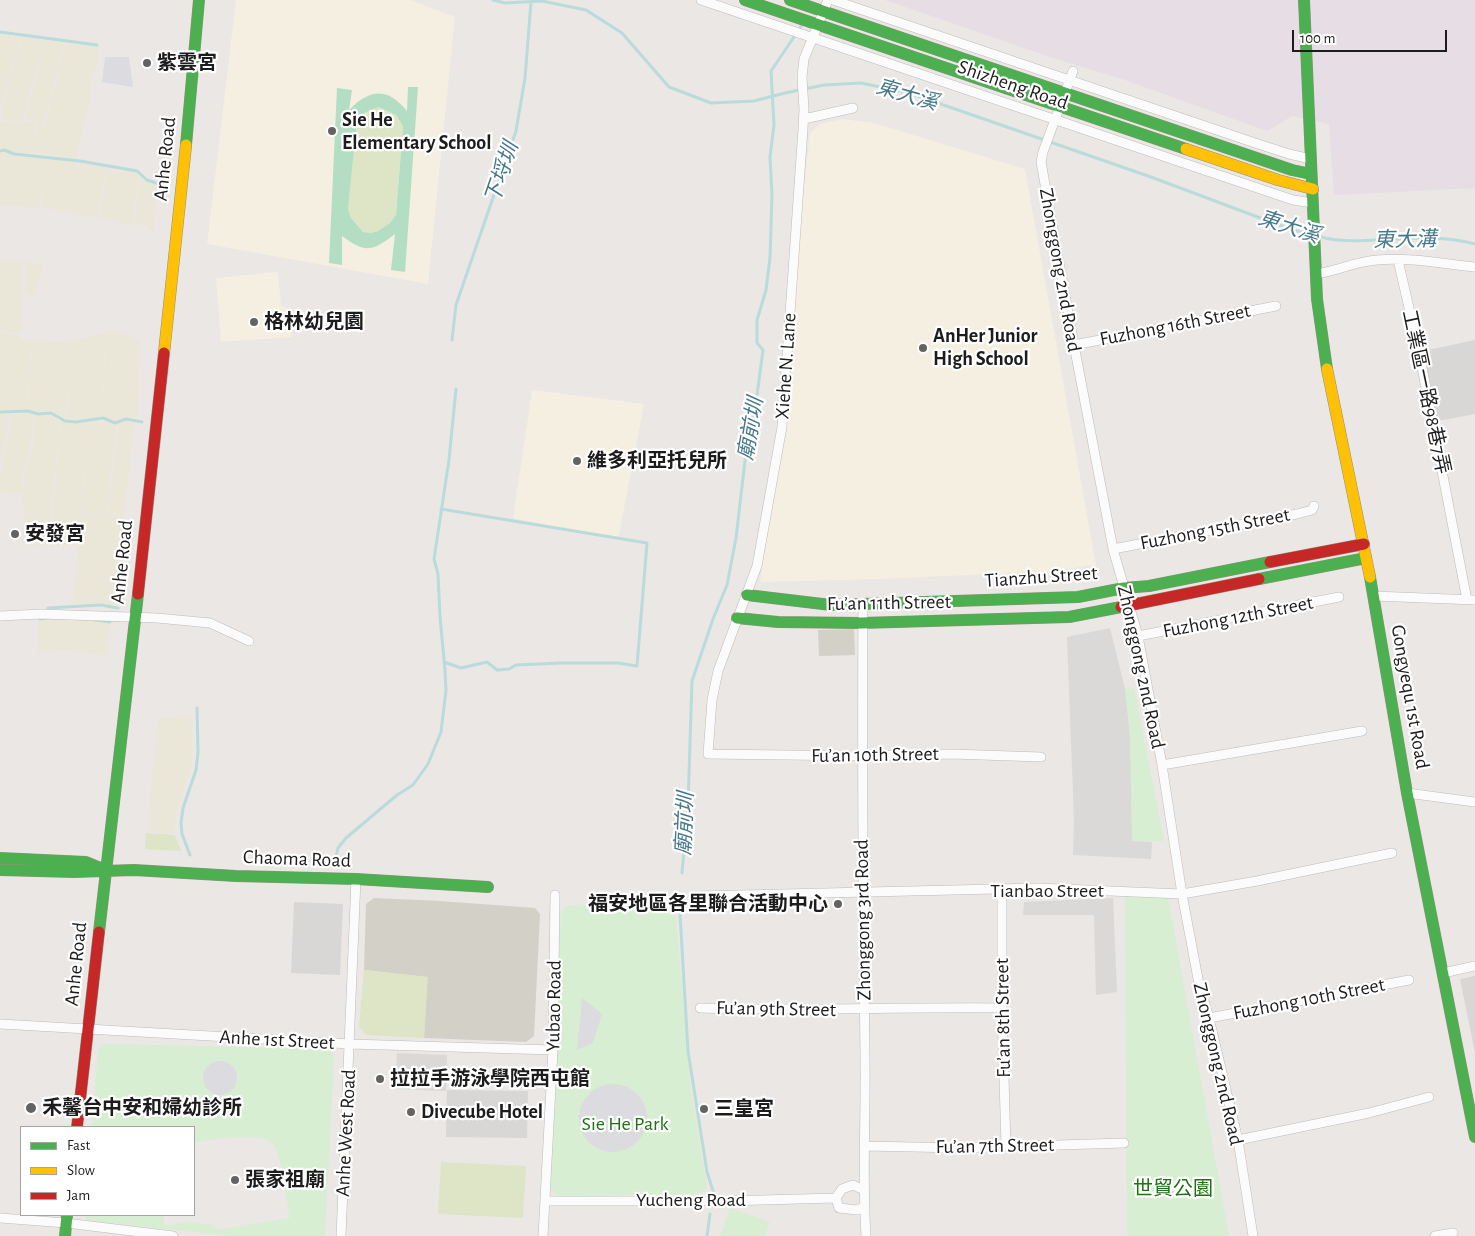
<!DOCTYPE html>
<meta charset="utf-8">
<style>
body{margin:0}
#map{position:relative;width:1475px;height:1236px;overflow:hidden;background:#eae7e5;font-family:"Alegreya Sans",sans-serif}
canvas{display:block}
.legend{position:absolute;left:20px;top:1126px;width:175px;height:90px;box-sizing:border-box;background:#fff;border:1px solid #a4a4a4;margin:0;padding:6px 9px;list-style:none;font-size:15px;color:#1c1c1c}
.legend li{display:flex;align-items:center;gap:10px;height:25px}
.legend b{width:25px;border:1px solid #a4a4a4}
.scale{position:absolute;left:1292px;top:30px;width:155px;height:22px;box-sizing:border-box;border:2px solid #1c1c1c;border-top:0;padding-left:6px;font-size:15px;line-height:18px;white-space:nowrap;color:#1c1c1c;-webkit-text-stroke:4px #fff;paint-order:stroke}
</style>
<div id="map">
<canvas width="1475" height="1236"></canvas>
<ul class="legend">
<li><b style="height:6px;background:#4caf50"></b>Fast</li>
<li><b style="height:6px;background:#ffc107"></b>Slow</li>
<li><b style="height:6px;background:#c62828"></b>Jam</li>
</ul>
<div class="scale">100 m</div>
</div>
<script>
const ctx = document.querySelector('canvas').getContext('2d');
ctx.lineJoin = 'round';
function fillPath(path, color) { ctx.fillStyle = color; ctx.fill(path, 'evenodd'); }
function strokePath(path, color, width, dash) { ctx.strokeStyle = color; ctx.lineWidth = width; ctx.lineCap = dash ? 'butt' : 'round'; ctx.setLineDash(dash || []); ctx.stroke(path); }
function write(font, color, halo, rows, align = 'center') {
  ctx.font = font + ' "Alegreya Sans","Noto Sans TC",sans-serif'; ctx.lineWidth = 4.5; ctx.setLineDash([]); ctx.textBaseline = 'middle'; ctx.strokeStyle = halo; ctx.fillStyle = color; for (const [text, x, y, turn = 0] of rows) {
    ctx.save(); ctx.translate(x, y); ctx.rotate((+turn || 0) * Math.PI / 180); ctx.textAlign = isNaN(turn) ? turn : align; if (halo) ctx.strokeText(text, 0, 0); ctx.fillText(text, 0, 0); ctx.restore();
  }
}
fillPath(new Path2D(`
 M1475,340v74l-37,7 -15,-70z
 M294,902l49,2 -3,71 -49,-2z
 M1475,976v77l-15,-74z
 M447,1090l81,1 -1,47 -81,-1z`), '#d9d7d6');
fillPath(new Path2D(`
 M885,0h590v188l-141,7 -5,-71 -37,-8 -25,15 -142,-51 -72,-22z`), '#e7dde5');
fillPath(new Path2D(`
 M236,0h175l44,17 -27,267 -221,-40z
 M842,119l32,4 151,46 71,396 -45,6 -168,8 -123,3 22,-154 13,-160 15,-135 10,-9z
 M278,272l3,34 5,1 6,30 -71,5 -5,-64z
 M532,390l112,14 -26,136 -105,-22z`), '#f4efe0');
fillPath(new Path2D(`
 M854,629l1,26 -36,1 -1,-26z
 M374,898l66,3 95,7 5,6 -6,122 -8,6 -102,-4 3,-61 -63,-7 2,-66z`), '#d3d0c7');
fillPath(new Path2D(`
 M0,34l22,3 -22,70z
 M23,37l22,3 -23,82 -20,-3 -1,-9z
 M46,40l19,3 -22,83 -10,-6h-8z
 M66,44l33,3 -3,23 -5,5 -2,29 -13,55 -43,-7v1h-22l-6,-4 -5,1v-28l3,-1 18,2 13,-1 1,2 -1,27 3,-27 7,4z
 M5,152l8,4h26l7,4 1,-2 30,3 -1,6h3l1,-4 18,2 8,2 -8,51 -25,-5 1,-7 -2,7 -31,-6 4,-40 -6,41 -39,-3v-52z
 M107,168l6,3h20l6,5 -7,49 -32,-7z
 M140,177l7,5 10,3 -3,46 -10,-6 -10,-1z
 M0,260l23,2 -1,63 -3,9 -19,-4z
 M25,262l18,2 -8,32 -10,-3z
 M108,331l16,3 16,8 -3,76 -12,-1 -10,4 -12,-4 3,-84z
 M0,332l21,4v3l11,2 -6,69 -26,1z
 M105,333l-3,84 -26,3 -9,-2 3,-49 -5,49 -14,-8 -13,3 -11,-4 6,-67 3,-2 26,2 9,-2v14l2,-14z
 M0,413h10l-10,54z
 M28,413l5,2 -2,28 -8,30v21l-23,-2v-14l12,-63z
 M34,415l3,1 13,-1 10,5 -12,125h-20l-6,-48 2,-2 1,-22 8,-27z
 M61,420l14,4 13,-2 -9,115 3,-24 42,4 -10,90 -13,-2 6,-75 -7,75 -28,1 6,-60 -28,-1z
 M103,421l13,4 -9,89 -25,-2 7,-90z
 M126,421l8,3 -10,92 -16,-1 10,-91z
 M85,618l25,4 -3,34 -40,-6 -29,2v-31l3,-2z
 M191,716l1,50 -13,38 -5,30 -27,-3 11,-112z`), '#eae7d9');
fillPath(new Path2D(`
 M379,107l17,8 7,11 -7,89 -6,8 -12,8 -7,2 -8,-1 -12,-14 -3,-9 9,-88 7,-8z
 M146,833l29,2 6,16 -36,-2z
 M364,970l64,7 -4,61 -58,-3 -7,-8z
 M441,1162l85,4 -3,52 -85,-4z`), '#dde5c6');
fillPath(new Path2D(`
 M1134,688l30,153h-32l-7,-152z
 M1162,893l6,5 61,338h-102l-2,-340z
 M670,901l5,5 15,177 17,105 -7,6 -142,2 -8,-8 11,-276 7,-6z
 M108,1044l218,5 5,2 3,6 -9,179h-93l-141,-15 -5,-2 -1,-4h78l2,11 23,-4 27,3 1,5 74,-12c-3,-14 -9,-66 -17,-74 -15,-14 -60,-4 -79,-2v-15h-102l6,-76 3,-6z
 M730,1208l40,14 -5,14h-44z`), '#d7eed2');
fillPath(new Path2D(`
 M408,87h10l-13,185 -14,-2 4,-36c-23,18 -30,19 -53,2v29l-13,-2 8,-175 15,2 -3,20c21,-21 38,-23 58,1zM379,107l17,8 7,11 -7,89 -6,8 -12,8 -7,2 -8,-1 -12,-14 -3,-9 9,-88 7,-8z`), '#b3dec3');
fillPath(new Path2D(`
 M1110,628l15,61 5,49 2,103 20,1 -1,17 -78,-4 1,-34 -7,-184z
 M1113,898l4,94 -21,3 -2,-80h-71l1,-13z
 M397,1053l50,2 -1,36 -51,-2z`), '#dad9d8');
fillPath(new Path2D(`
 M105,57h24l4,30 -31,-5z
 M582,998l20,16 -9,29 -16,7z
 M203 1078a17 17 0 1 1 34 0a17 17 0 1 1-34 0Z
 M579 1118a34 34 0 1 1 68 0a34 34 0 1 1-68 0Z`), '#dcdbdf');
strokePath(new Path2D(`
 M493,0l12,3 37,-2 44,9 36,23 47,54 42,16 43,-2 31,-8 39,-8 37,-2 48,10 242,84 136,51 24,7
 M0,32l97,13
 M0,151l4,-1 10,4 66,7 57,10 10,9 12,4
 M1317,236c21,6 36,5 58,4 33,-2 67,-5 100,4
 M452,340l4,-35 60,-174 9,-53 6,-76
 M0,412l28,-1 10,3 13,-1 14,8 11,1 27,-4 12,5 11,-4 16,3
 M441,509l206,34 -10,123 -19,-3h-57l-45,2 -7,4 -12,1 -10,-8 -26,6 -17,-6
 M48,608l53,-3 17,3
 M40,619l7,-1
 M95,620l15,2
 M190,855l-8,-21 -1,-11 2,-15 13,-38 2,-18 -1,-44
 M335,861l3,-13 8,-10 51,-43 16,-10 15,-21 13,-32 5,-42 -1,-20 -5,-53 -2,-43 -4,-15 15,-99 7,-71
 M682,873l6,-68 4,-124 21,-62 14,-34 9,-47 14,-120h4l9,-68 -6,-7v-23l9,-30 4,-32 2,-63 -2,-38 4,-32 -3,-54 31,-46
 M685,903l-5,11 8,137 19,121 7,22
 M707,1236l3,-22`), '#badbdb', 3);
const street = new Path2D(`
 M701,0l592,200 20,3
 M828,0l-24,59 -2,18 2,32 -1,20 -21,298 -25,139 -39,105 -6,29 -4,54 155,2 88,-2 90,3
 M833,0l425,144 31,10 22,5
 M1073,71l-30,81 -2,10 33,183 39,204 25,87 24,129 20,129 17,90 10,34 29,122 15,96
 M804,119l49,-11
 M1398,260l20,87 49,253
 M1316,274c21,-3 41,-13 61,-14 30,-3 68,4 98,7
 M1074,345l202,-39
 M1113,549l184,-35 15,-4 2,-4
 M1374,596l101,4
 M863,604c-1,150 0,300 2,450 1,61 -3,122 1,182
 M0,616l41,-2 116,4 53,5 39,18
 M1138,636l201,-39
 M1162,765l200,-34
 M1407,793l68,9
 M1002,889v119l4,139
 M698,896l340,-8 144,6 75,-13 135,-28
 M1443,973l32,-7
 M700,1008c101,3 201,-1 302,0
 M1209,1018l200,-38
 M0,1024l350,20 203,6
 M1238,1140l131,-27 60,-16
 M866,1146l94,2 164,-5
 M836,1198l3,10 18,2 7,-3
 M836,1198l6,-9 11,-4 11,5
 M546,1201h179l111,-3
 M0,1218l66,5 107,13
 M341,1236l15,-357
 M543,1236l10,-186 2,-155
 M1435,1236l18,-3`);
const fast = new Path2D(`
 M745,0l441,149
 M790,0l502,170 19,4
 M1304,0l13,299 10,70
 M186,145l13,-145
 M1370,577l37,216 68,344
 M1259,579l107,-21
 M747,595l84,10 247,-8 46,-9 25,-2 121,-24
 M737,618l41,4 83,1 208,-6 52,-10
 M0,858l86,4 17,7
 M0,870l74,2 60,-2 102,6 120,3 132,8
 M99,932l39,-338
 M65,1236l2,-21`);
const slow = new Path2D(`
 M1186,149l92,31 35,9
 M164,353l22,-208
 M1327,369l43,208`);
const jam = new Path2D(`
 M1270,562l94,-18
 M138,594l26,-241
 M1121,607l138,-28
 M77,1127l22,-195`);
strokePath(street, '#bdbcbb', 10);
strokePath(fast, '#93907f', 12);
strokePath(slow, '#93907f', 12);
strokePath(jam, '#93907f', 12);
strokePath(street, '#fcfbfb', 9);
strokePath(fast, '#4caf50', 11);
strokePath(slow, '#ffc107', 11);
strokePath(jam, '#c62828', 11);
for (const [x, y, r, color] of [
 [147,63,5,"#646362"],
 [332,131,5,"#646362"],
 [254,322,5,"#646362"],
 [923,348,5,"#646362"],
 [577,461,5,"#646362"],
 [15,534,5,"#646362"],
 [838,904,5,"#646362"],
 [380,1079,5,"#646362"],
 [31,1108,6,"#646362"],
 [704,1109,5,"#646362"],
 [411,1112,5,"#646362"],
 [235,1180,5,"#646362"]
]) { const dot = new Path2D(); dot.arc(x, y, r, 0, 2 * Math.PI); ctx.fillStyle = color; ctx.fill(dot); strokePath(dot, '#fff', 2); }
write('bold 20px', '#1c1c1c', '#fff', [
 ["紫雲宮",157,63],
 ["Sie He",342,120],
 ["Elementary School",342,143],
 ["格林幼兒園",264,322],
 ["AnHer Junior",933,336],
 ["High School",933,359],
 ["維多利亞托兒所",587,461],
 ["安發宮",25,534],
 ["福安地區各里聯合活動中心",828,904,"right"],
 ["拉拉手游泳學院西屯館",390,1079],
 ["禾馨台中安和婦幼診所",42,1108],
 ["三皇宮",714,1109],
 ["Divecube Hotel",421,1112],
 ["張家祖廟",245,1180]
], 'left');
write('20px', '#1c1c1c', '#fff', [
 ["Shizheng Road",1013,85,19],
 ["Anhe Road",165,159,-84],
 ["Zhonggong 2nd Road",1060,270,80],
 ["Fuzhong 16th Street",1175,325,-11],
 ["Xiehe N. Lane",786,366,-86],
 ["工業區一路98巷7弄",1426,392,78],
 ["Fuzhong 15th Street",1215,529,-11],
 ["Anhe Road",122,562,-84],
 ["Tianzhu Street",1041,577,-4],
 ["Fu’an 11th Street",889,603,-1],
 ["Fuzhong 12th Street",1238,617,-11],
 ["Zhonggong 2nd Road",1141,667,78],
 ["Gongyequ 1st Road",1410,697,80],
 ["Fu’an 10th Street",875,755,-1],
 ["Chaoma Road",297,859,2],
 ["Tianbao Street",1047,891],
 ["Zhonggong 3rd Road",863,920,-91],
 ["Anhe Road",76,964,-84],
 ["Fuzhong 10th Street",1309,999,-11],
 ["Yubao Road",554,1006,-89],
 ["Fu’an 9th Street",776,1009,1],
 ["Fu’an 8th Street",1003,1018,-91],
 ["Anhe 1st Street",277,1040,3],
 ["Zhonggong 2nd Road",1218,1064,77],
 ["Anhe West Road",346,1133,-87],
 ["Fu’an 7th Street",995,1146,-1],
 ["Yucheng Road",691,1200]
]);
write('20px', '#1f7114', '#fff', [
 ["Sie He Park",625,1124],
 ["世貿公園",1173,1189]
]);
write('italic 21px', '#47798d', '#fff', [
 ["東大溪",907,95,16],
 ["下埒圳",502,173,-71],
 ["東大溪",1289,227,18],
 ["東大溝",1405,240,-1],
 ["廟前圳",751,429,-80],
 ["廟前圳",685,824,-87]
]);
</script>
